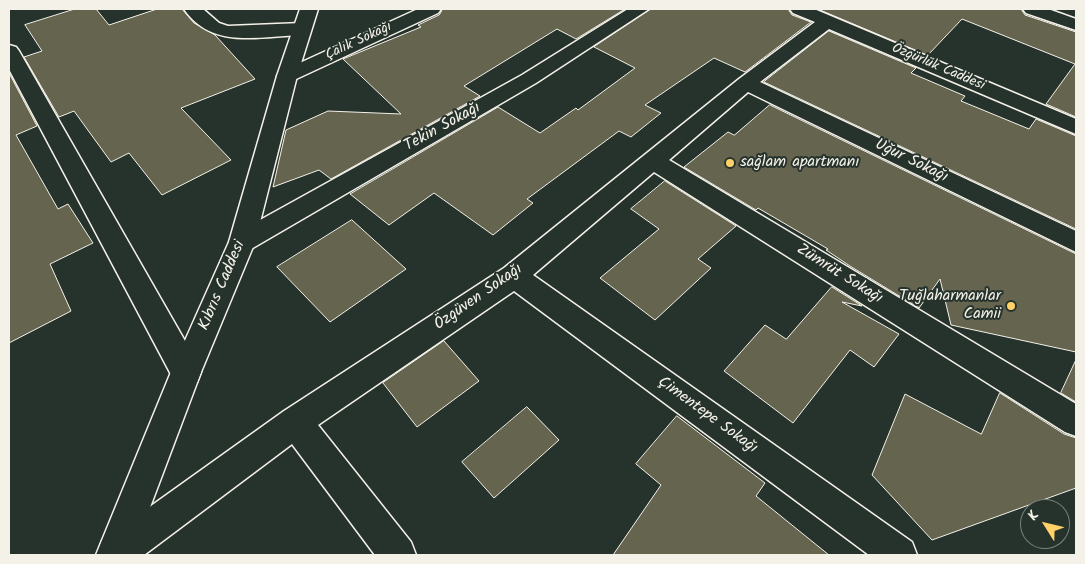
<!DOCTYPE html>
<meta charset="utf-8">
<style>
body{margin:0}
#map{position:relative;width:1085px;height:564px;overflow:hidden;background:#26332d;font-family:Kalam,sans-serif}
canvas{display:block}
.frame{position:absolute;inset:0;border:10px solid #f4f1e8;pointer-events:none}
.north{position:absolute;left:1020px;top:499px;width:50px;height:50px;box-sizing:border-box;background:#26332d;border:1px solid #787f78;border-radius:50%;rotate:306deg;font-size:14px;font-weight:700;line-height:20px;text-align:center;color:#f4f1e8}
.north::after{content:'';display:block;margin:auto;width:18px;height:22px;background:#ffd166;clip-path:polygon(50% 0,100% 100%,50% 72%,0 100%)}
</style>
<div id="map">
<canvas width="1085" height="564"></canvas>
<div class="frame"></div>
<div class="north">K</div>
</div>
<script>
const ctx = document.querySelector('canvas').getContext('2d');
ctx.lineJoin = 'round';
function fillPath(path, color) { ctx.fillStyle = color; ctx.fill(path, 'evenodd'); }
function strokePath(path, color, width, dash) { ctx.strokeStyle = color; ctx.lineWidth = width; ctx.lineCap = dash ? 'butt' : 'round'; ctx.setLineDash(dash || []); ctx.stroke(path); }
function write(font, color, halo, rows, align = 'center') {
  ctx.font = font + ' Kalam,sans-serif'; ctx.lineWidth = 4; ctx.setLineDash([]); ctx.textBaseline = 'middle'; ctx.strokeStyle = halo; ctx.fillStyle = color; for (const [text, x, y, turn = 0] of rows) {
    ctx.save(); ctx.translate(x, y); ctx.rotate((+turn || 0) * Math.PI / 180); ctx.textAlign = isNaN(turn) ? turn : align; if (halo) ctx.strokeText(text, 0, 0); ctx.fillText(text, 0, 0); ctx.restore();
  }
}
const building = new Path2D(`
 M75,9h21l13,16 48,-16h25l12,14 21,12 40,44 -74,29 50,52 -69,35 -33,-42 -18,9 -37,-51 -15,6 -35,-60 18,-6 -17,-26z
 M443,9h182l-49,30 -19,-10 -93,57 16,10 -149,83 -12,-9 -46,17 13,-57 42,-19 73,3 -58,-55 78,-32 -3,-2 21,-10z
 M651,9h137l4,6 19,7 -66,50 -31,-14 -69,47 16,8 -30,24 -12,-6 -92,68 6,4 -40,32 -59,-42 -45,32 -39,-31 148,-87 42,26 36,-25 2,2 57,-42 -41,-21z
 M818,9h203l4,6 51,17v85l-30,-13 29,-40 -113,-45 -34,36z
 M829,31l87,37 -5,5 54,23 -4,5 68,28 7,-10 40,17v93l-312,-147z
 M9,73l28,53 -21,9 42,74 10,-5 25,39 -43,21 21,47 -62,32z
 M770,105l306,149v98l-125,-27 -11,-46 -21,29 -69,-42 -24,-16 2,-1 -70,-41 -2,2 -72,-43 44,-35 6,3z
 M665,181l71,45 -38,33 13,9 -56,52 -55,-42 59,-49 -28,-20z
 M352,220l54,49 -76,53 -53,-55z
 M832,287l30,19 -20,-4 57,32 -25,33 -24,-17 -57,73 -69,-52 41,-46 21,14z
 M444,341l35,40 -62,46 -34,-44z
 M1076,360v42l-15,-9z
 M1000,393l64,41 12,4v50l-144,52 -60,-65 33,-81 76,40z
 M527,407l32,33 -65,58 -32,-36z
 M677,416l88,67 -9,13 73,59h-216l48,-70 -25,-21z`);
fillPath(building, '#65644f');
strokePath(building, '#f4f1e8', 1);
const street = new Path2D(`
 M184,9h19l16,14 9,3 74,-3 7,2 2,4 -2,4 -7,2c-43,1 -90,15 -118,-26z
 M418,9h23l-3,4 -144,67 -7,2 -7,-2 -3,-4 3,-4z
 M628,9h21l-113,74 -285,166 -9,3 -9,-3 -4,-7 4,-7 289,-160z
 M790,9h24l262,110v15l-247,-105 -69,53 316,149v21l-328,-160 -79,68 407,244v32l-11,-4 -411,-260 -121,103 379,267 5,13h-48l-355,-264 -196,134 93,117 5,13h-41l-83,-111 -148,111h-47l5,-14 182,-130 220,-143 235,-189 76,-57 -22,-9z
 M1023,9h25l28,10v11l-50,-17z
 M9,45l7,2 3,4 178,311 4,10 -4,10 -11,4 -11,-4 -166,-313z`);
const secondary = new Path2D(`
 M300,9h18l-21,67 -42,166 -54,130 -69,183h-36l75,-183 58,-130 48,-166z`);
strokePath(street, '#f4f1e8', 3);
strokePath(secondary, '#f4f1e8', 3);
fillPath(street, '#26332d');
fillPath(secondary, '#26332d');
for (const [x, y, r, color] of [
 [730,163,5,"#ffd166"],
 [1011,306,5,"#ffd166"]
]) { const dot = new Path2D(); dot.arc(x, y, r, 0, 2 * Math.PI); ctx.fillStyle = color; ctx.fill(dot); strokePath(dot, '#26332d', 2); }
write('14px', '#f4f1e8', '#26332d', [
 ["Çalık Sokağı",359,42,-25],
 ["Özgürlük Caddesi",938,68,23]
]);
write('16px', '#f4f1e8', '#26332d', [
 ["Tekin Sokağı",443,128,-29],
 ["Uğur Sokağı",911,162,26],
 ["Zümrüt Sokağı",839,275,32],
 ["Kıbrıs Caddesi",223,286,-67],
 ["Özgüven Sokağı",479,298,-35],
 ["Çimentepe Sokağı",707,416,36]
]);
write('16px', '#f4f1e8', '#26332d', [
 ["sağlam apartmanı",740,163],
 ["Tuğlaharmanlar",1001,297,"right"],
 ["Camii",1001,315,"right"]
], 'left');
</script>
